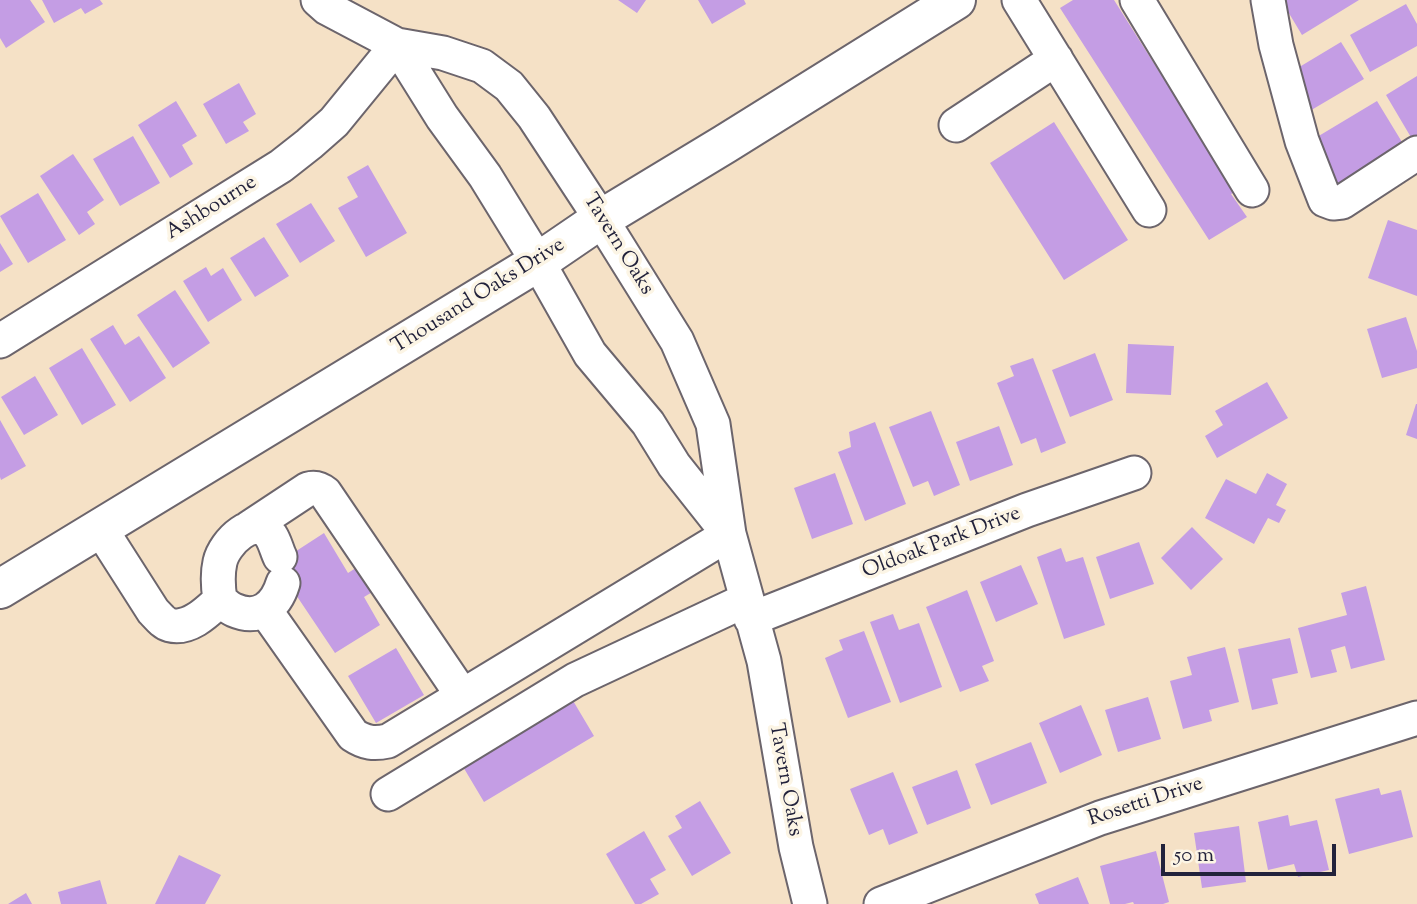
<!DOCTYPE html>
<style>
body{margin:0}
#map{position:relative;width:1417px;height:904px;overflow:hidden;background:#f5e1c6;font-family:"Sorts Mill Goudy",serif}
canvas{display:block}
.scale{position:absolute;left:1161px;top:844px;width:175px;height:32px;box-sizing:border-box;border:4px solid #22223b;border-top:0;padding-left:9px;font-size:21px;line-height:24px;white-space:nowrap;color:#22223b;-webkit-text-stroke:5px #fcf5e5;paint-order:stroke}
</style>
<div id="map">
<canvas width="1417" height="904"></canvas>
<div class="scale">50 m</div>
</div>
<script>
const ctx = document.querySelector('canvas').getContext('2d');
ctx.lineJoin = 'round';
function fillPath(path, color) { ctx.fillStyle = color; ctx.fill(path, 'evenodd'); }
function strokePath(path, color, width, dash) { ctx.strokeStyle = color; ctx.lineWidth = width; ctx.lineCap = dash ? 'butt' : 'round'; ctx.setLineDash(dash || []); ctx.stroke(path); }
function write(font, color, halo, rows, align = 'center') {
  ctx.font = font + ' "Sorts Mill Goudy",serif'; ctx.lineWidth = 7; ctx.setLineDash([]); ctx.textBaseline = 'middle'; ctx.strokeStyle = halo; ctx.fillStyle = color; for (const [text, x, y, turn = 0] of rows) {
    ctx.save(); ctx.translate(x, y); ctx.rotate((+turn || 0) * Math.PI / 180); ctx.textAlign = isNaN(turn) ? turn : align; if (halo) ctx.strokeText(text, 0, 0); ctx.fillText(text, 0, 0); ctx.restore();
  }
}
fillPath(new Path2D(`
 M0,0h30l15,22 -39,26 -6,-10z
 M42,0h58l3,4 -18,10 -4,-6 -27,15z
 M618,0h28l-9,13z
 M698,0h46l2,4 -34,20z
 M1073,0h41l121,192 -4,2 16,23 -38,23 -149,-232z
 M1281,0h78l-57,35z
 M1406,4l11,20v22l-47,26 -20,-37z
 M1341,42l23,37 -56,33 -22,-37z
 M1417,76v60l-5,3 -26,-44z
 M239,83l17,31 -13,8 6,9 -23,13 -23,-40z
 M176,101l21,35 -15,9 11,19 -23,14 -32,-53z
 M1377,101l28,46 -71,43 -27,-47z
 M1054,122l74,118 -64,40 -74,-117z
 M133,136l27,47 -40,23 -27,-47z
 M73,154l31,46 -17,12 8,12 -16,11 -39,-59z
 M368,165l39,68 -41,24 -28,-49 20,-11 -11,-20z
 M38,193l28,47 -38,23 -28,-47z
 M311,203l24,38 -35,22 -24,-39z
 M1388,220l29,10v66l-49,-18z
 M264,237l25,39 -34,21 -25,-39z
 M0,243l13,21 -13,8z
 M206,267l5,9 12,-8 19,32 -34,22 -25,-41z
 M175,290l35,53 -37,25 -36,-53z
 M1406,317l11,34v17l-35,10 -15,-49z
 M113,325l12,20 14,-9 27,42 -36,24 -40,-63z
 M1128,344l46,2 -3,49 -45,-2z
 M82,348l34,57 -34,20 -33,-57z
 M1095,353l18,47 -43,17 -18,-47z
 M1033,358l33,85 -25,10 -5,-15 -15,6 -24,-61 17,-7 -4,-10z
 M35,376l23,39 -34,20 -23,-38z
 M1267,382l21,36 -71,40 -12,-22 18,-11 -8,-14z
 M1416,404h1v35l-11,-4z
 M931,411l29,74 -26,11 -6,-15 -15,6 -24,-60z
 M0,420l26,46 -25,14 -1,-3z
 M875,422l31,82 -41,17 -27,-69 13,-5 -2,-15z
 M999,426l14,39 -43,16 -14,-39z
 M835,473l18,51 -41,15 -18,-51z
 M1267,473l20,11 -11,21 10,5 -7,13 -11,-5 -14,26 -49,-26 21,-39 30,15z
 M1192,527l31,32 -32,31 -30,-32z
 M324,533l24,40 11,-7 15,25 -10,6 16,28 -45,28 -47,-70h-18l-1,-27 18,1z
 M1139,542l15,42 -44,15 -14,-42z
 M1061,548l5,14 17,-5 22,68 -41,14 -27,-82z
 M1021,565l17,39 -42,18 -16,-40z
 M1366,586l19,74 -34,9 -6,-23 -14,4 6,22 -26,6 -13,-50 49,-13 -6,-22z
 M967,590l27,71 -12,5 7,15 -29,11 -34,-85z
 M893,614l6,16 20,-7 23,64 -42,16 -30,-81z
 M864,631l27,71 -43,16 -23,-60 18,-8 -4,-10z
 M1290,638l8,35 -26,6 6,25 -26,6 -14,-61z
 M1225,647l14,55 -30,8 3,11 -29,8 -13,-48 22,-6 -5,-18z
 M396,648l28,47 -48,28 -28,-47z
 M1148,697l13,42 -43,13 -13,-42z
 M572,699l22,37 -110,66 -22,-37z
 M1081,705l21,50 -42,18 -21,-50z
 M1031,742l16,41 -56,22 -16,-41z
 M957,770l14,38 -44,17 -15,-38z
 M893,772l25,61 -29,12 -6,-16 -14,6 -19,-46z
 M1379,788l2,7 20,-5 12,47 -64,17 -14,-55z
 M700,801l31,52 -39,23 -24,-40 14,-8 -7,-12z
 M1288,815l2,11 27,-6 12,50 -31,7 -4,-13 -26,6 -10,-48z
 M1239,826l7,56 -44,6 -8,-55z
 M644,831l22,39 -16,9 9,15 -18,10h-6l-29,-50z
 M1156,851l13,51 -6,2h-29l-1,-2 -8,2h-15l-10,-38z
 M179,855l42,20 -16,29h-50z
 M1078,877l11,27h-50l-4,-10z
 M100,880l7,24h-46l-3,-12z
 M26,893l6,11h-24z`), '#c49de4');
const minor = new Path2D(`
 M318,0l9,8 70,37 46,8 39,13 27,20 25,31 67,102 76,122 36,83 16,110 35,127 32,186 14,57
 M1019,0l130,210
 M1137,0l115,190
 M1268,0l8,45 26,96 23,59 8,3 9,-1 75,-49
 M397,45l45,72 43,59 53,86 52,92 58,69 26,42 53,67
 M956,125l100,-66
 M0,341l281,-175 28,-22 25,-22 63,-77
 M100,528l53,83c5,5 10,12 17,14 19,5 37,-13 50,-25
 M249,528l59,-39c7,-2 11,-1 17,4l137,202
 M280,557c-3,-6 -5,-15 -9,-21 -16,-24 -47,7 -51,26 -3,13 -2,25 0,38 4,3 9,8 14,10 25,11 42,-4 49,-27
 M265,610l88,125c12,8 21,9 35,6l341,-207
 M751,619l276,-109 107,-37
 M388,794l187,-114 171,-80
 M881,904l219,-86 317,-100`);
const major = new Path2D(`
 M0,589l538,-327 63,-43 124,-75 231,-144`);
strokePath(minor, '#6c656c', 37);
strokePath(major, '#6c656c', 42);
strokePath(minor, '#fff', 33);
strokePath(major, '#fff', 38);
write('21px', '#22223b', '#fcf5e5', [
 ["Ashbourne",212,209,-32],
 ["Tavern Oaks",617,245,58],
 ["Thousand Oaks Drive",479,297,-32],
 ["Oldoak Park Drive",942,544,-21],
 ["Tavern Oaks",784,780,80],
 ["Rosetti Drive",1146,803,-18]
]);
</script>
